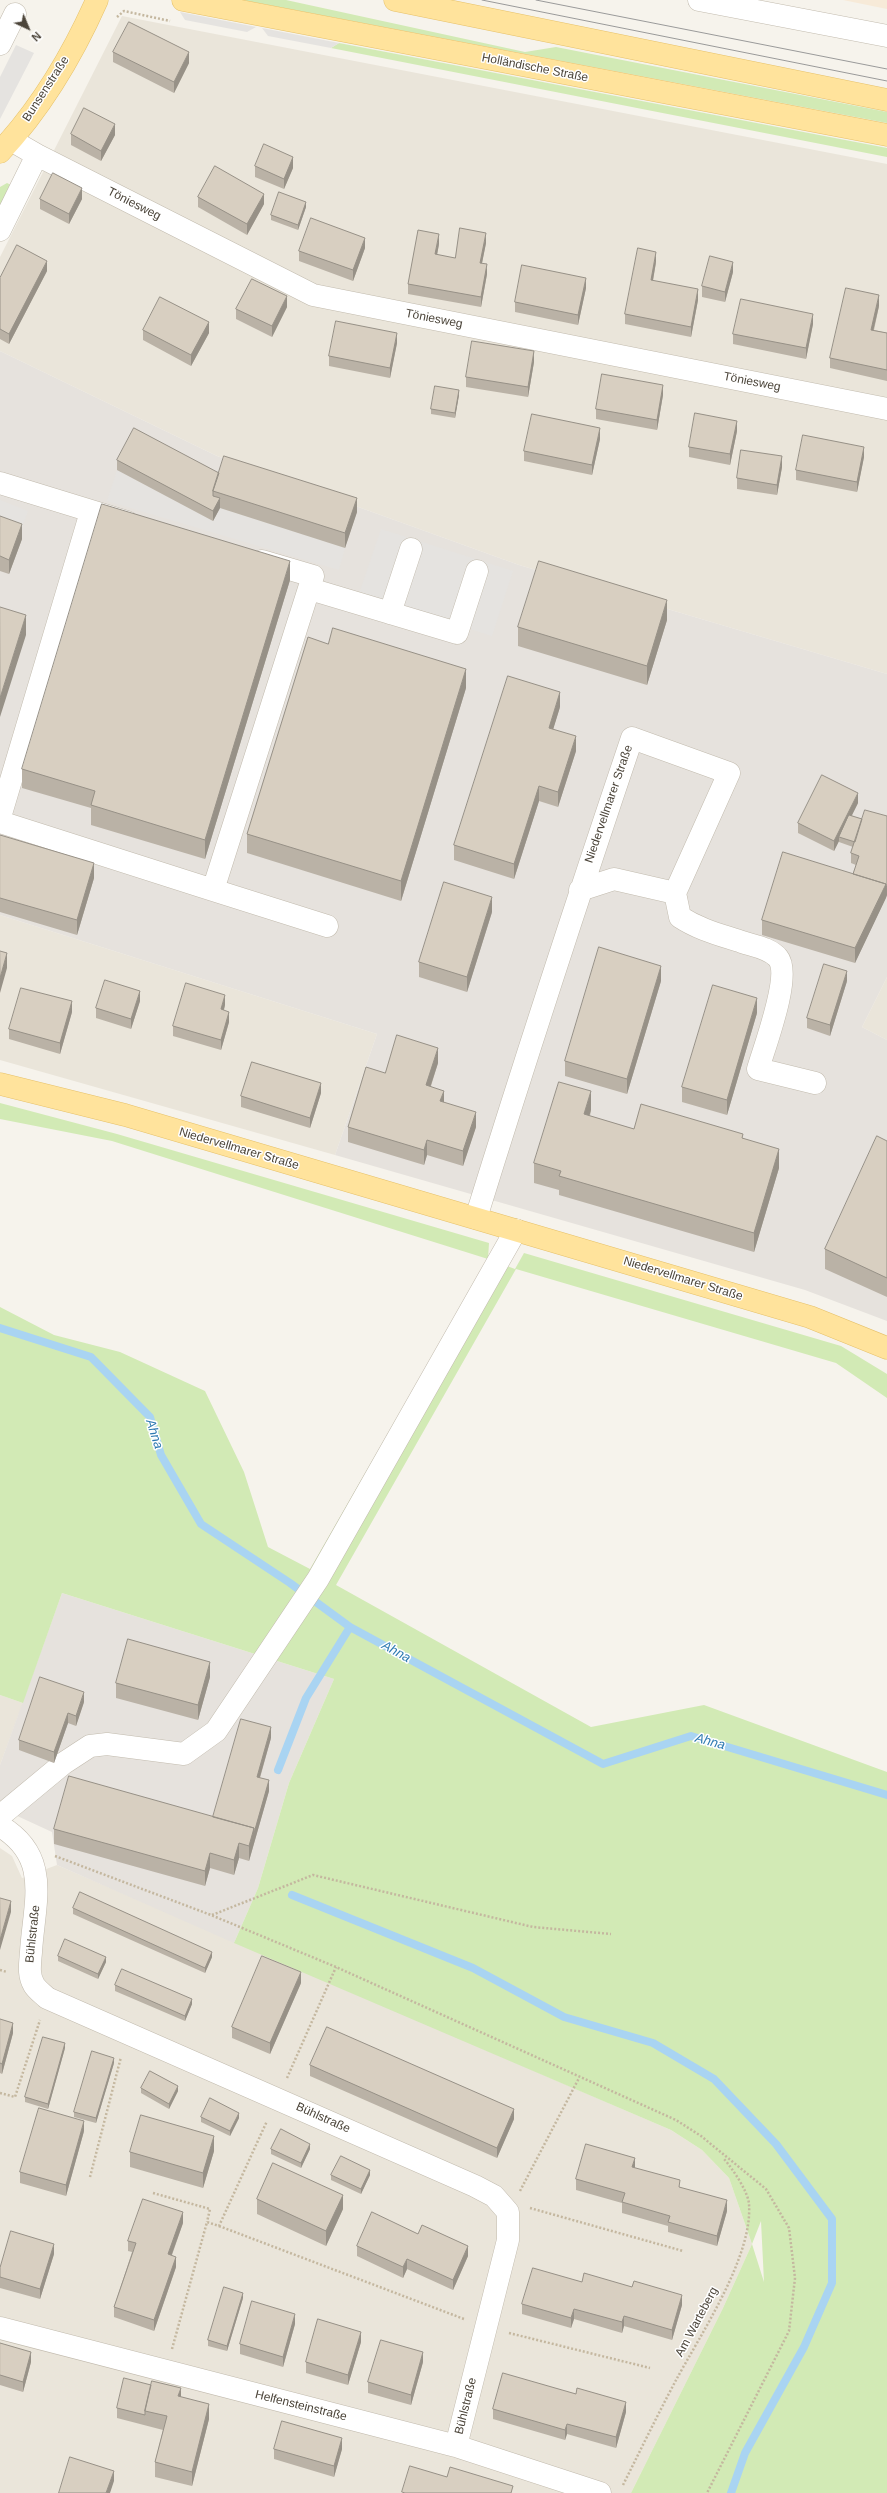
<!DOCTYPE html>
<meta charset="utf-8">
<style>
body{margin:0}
#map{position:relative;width:887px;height:2493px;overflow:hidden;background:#f6f3ec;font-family:Arial,sans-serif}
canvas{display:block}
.north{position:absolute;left:8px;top:8px;width:40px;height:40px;-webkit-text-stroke:3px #fff;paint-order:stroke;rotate:136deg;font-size:11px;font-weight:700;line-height:16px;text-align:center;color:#4b4439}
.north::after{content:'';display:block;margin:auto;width:14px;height:18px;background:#4b4439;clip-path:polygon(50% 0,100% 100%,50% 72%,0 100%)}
</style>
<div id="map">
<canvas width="887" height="2493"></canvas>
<div class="north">N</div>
</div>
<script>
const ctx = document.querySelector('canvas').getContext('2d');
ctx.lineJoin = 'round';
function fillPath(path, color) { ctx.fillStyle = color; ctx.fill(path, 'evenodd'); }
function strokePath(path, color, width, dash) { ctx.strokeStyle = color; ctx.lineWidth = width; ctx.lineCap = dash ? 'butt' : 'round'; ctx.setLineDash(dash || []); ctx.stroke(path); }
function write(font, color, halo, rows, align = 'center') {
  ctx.font = font + ' Arial,sans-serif'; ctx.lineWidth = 3; ctx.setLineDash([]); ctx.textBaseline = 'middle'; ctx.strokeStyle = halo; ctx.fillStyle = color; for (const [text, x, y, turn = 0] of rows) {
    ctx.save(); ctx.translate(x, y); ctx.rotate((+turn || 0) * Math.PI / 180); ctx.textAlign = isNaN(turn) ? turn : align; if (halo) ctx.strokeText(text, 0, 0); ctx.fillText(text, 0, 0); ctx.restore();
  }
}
fillPath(new Path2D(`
 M122,16l765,148v510l-368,-109 -302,-109 -217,-105v-94z
 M0,915l377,119 -42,121 -335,-95z
 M887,977v63l-25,-13z
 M0,1695l23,8 -23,62z
 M0,1848l12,8 10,22 35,-13 614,265 31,20 27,28 23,66 -29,64 -92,185h-631z`), '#eae5da');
fillPath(new Path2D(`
 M843,0h44v9z`), '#f7ead8');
fillPath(new Path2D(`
 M0,351l217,105 302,109 368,109v303l-25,50 25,13v281l-82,-31 -470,-135 42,-121 -377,-119z
 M62,1593l272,86 -45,104 -31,105 -24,55 -177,-78 -5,-33 -52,-24v-43z`), '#e6e2dd');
fillPath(new Path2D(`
 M242,0h44l239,52 31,-5 331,65v11z
 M339,43l548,105v9l-556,-109z
 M7,183l4,2 -11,22v-20z
 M0,1103l117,31 372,109 -1,16 27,10 9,-16 317,93 46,28v24l-51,-35 -320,-94 -180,316 255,142 113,-22 183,67v721h-256l92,-185 29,-64 -23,-66 -27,-28 -31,-20 -437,-187 24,-55 31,-105 45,-104 -272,-86 -39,110 -23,-8v-388l54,28 66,17 85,39 39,81 24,75 42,22 178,-310 -376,-118 -112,-22zM761,2221l3,61 -12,-38z`), '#d2eab5');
fillPath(new Path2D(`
 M180,12l76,15 -9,5 -62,-12z
 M262,28l77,15 -8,5 -63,-12z
 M16,45l18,8 -34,66v-42z
 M117,470l96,51 7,-13 125,40 -6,22 -232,-69z
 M0,500l28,11 -7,20 -21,-8z
 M381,529l132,42 -21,65 -133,-42z`), '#e5e3e0');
strokePath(new Path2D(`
 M0,1328l91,29 59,60 11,38 40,69 89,59 60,44 253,137 88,-28 196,59
 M278,1770l28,-72 44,-71
 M292,1895l181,73 91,49 89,26 61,36 62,65 56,75v64l-28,64 -59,106 -14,40`), '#a9d4f2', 8);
const minor = new Path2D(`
 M699,0l188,36
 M0,44l15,-30
 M11,140l26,15 276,140 574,114
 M0,230l37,-75
 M0,483l127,39
 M310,589l147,44 20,-62
 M390,613l21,-64
 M0,817l91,-305
 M0,822l213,68 100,-314 -51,-15
 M213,890l114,36
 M675,893l5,24c20,13 41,18 62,25 12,4 28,6 36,16 14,17 -14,90 -20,111l57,14
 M476,1218c50,-161 102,-320 156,-480l97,35 -54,120 -61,-14 -34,11
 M0,1816l64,-53 26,-17 17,-2 77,10 32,-23 102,-152 198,-349
 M0,1826c52,31 34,76 31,126 -1,12 -3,23 3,33 3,5 9,9 13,13l428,188 19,10 14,16v28l-52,206
 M0,2328l456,118 144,47`);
const major = new Path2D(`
 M183,0l704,135
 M395,0l492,100
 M0,152c40,-43 73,-98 97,-152
 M0,1084l125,31 685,202 77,31`);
strokePath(minor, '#c2bbae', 23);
strokePath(major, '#e6c16a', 23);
strokePath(new Path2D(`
 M117,17l7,-6 46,10
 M55,1856l156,59 125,52 340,153 25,16 65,53 23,39 6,50 -6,53 -82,162
 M212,1915l101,-40 220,52 78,7
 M0,1970l7,2
 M287,2078l49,-111
 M0,2093l15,4 25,-77
 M90,2177l31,-120
 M520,2191l59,-113
 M153,2193l57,16 -3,13
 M530,2208l153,43
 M219,2226l245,93
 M509,2333l141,35
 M172,2349l35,-127 12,4 48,-105
 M623,2485c17,-34 34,-69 52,-103 25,-47 78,-125 74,-178 -1,-13 -17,-36 -25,-45`), '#c4b79f', 2.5, [2, 2]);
strokePath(minor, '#fff', 22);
strokePath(major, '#ffe39c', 22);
strokePath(new Path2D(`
 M482,0l405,81
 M536,0l351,69`), '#9a9a9a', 1);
fillPath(new Path2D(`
 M113,52l76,11 -15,30 -61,-31z
 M71,134l44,1 -14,26 -30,-16z
 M255,166l38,2 -9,21 -29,-12z
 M198,197l66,7 -17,31 -49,-28z
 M40,199h42l-13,25 -29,-15z
 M306,207l-8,23 -27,-10v-5z
 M486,243l-4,20 5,11 -6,33 -73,-13v-10l31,-40 -2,11 18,3z
 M365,248l-12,33 -54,-20v-10z
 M656,262l-3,19 45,19 -7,37 -66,-13v-10z
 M47,271l-38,73 -9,-5v-61z
 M733,272l-8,30 -23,-5v-11z
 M586,288l-8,37 -63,-13v-10z
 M879,306l-5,24 13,3v48l-57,-13v-10z
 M287,307l-15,30 -36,-18v-10z
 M813,324l-7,35 -73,-15v-10z
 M143,330l66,3 -18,33 -48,-26z
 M397,343l-7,35 -61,-12v-10z
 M534,362l-6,35 -62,-10v-10z
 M459,395l-4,23 -24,-4v-5z
 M663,395l-6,35 -61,-11v-10z
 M737,431l-7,34 -41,-8v-10z
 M600,439l-8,36 -68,-14v-10z
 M864,457l-7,35 -61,-12v-10z
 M117,460l102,13 138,39 -12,36 -125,-40 -7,13 -96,-51z
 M782,467l-5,28 -40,-6v-11z
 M0,516l22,23 -13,35 -9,-3z
 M290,580l-85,279 -114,-34v-17l-69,-20v-19z
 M667,620l-20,65 -129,-39v-19z
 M466,688l-65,213 -154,-48v-19z
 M560,707l-7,22 23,22 -18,56 -19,-6 -25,78 -60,-19v-15z
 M858,803l-6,12 35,80 -32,68 -93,-28v-15l91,-46 3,-9 -5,-2v-10l2,-6 -14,-5v-1l-5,10 -36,-18v-10z
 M0,835l94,43 -17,57 -77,-23z
 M492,912l-25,80 -48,-15v-15z
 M661,981l-34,113 -62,-18v-15z
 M847,981l-17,55 -23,-8v-10z
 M140,1001l-9,28 -35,-11v-10z
 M225,1005l-1,5 5,12 -8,28 -48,-14v-10z
 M72,1012l-12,42 -51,-15v-10z
 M757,1013l-30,102 -45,-13v-15z
 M438,1063l-7,23 13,16 32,25 -13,39 -36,-11 -3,10 -76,-23v-15l37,-54z
 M321,1093l-11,35 -69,-21v-11z
 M591,1110l-1,6 44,13 109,9 36,30 -25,84 -195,-57v-5l-25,-7v-20z
 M887,1141v156l-62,-28v-20z
 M210,1677l-12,43 -82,-22v-15z
 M84,1702l-8,24 -8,-3 -14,40 -35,-13v-10z
 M271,1738l-11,40 9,13 -20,70 -10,-3 -5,17 -24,-7 -5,18 -151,-42v-15l159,-12z
 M73,1908l139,49 -7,16 -132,-59z
 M58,1956l48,6 -8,17 -40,-18z
 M301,1983l-31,71 -38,-16v-11z
 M115,1985l77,19 -7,17 -70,-30z
 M0,2019l13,14 -11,41 -2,-1z
 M65,2048l-17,61 -23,-7v-5z
 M114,2063l-18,60 -22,-6v-5z
 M310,2065l204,54 -17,39 -187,-82z
 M141,2088l37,3 -9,18 -28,-16z
 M201,2117l38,1 -9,18 -29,-14z
 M84,2131l-18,65 -46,-13v-11z
 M271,2149h39l-9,19 -30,-14z
 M214,2151l-11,37 -73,-21v-15z
 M635,2168l45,19 47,24 -10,35 -49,-14v-6l-46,-13v-10l-46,-13v-11z
 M331,2175h39l-9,19 -30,-14z
 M257,2199l86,10 -17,37 -69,-32z
 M183,2223l-11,32 4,12 -22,64 -40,-14v-10l18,-55 -4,-1v-10z
 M357,2246l111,10 -15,34 -46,-21 -4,9 -46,-22z
 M54,2254l-14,45 -40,-11v-20z
 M582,2282l100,23 -10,35 -48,-14 -2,7 -48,-14 -3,9 -49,-14v-10z
 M243,2298l-16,53 -19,-5v-6z
 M295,2324l-12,43 -43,-13v-10z
 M361,2342l-13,43 -42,-12v-11z
 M0,2343l31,19 -8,30 -23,-7z
 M423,2362l-12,43 -43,-12v-11z
 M181,2397l28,22 -17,67 -37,-9v-15l8,-32 -46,-12v-10z
 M493,2409l133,3 -10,36 -49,-14 -2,6 -72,-21z
 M274,2449h68l-8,28 -60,-18z`), '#bab2a6');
fillPath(new Path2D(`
 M189,52v11l-15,30v-11z
 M115,124v11l-14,26v-10z
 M293,157v11l-9,21v-10z
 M82,188v11l-13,25v-10z
 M264,194v10l-17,31v-11z
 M306,202v5l-8,23v-5z
 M486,233v10l-6,30v-10z
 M439,234v10l-4,21v-11z
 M365,238v10l-12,33v-11z
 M656,252v10l-5,29v-11z
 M47,261v10l-38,73v-10z
 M733,262v10l-8,30v-10z
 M487,264v10l-6,33v-10z
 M586,278v10l-8,37v-10z
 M698,289v11l-7,37v-10z
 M879,295v11l-8,34v-10z
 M287,296v11l-15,30v-11z
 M813,314v10l-7,35v-11z
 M209,322v11l-18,33v-11z
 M397,333v10l-7,35v-10z
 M534,351v11l-6,35v-10z
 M663,385v10l-6,35v-10z
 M459,390v5l-4,23v-5z
 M737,421v10l-7,34v-11z
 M600,428v11l-8,36v-10z
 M864,447v10l-7,35v-10z
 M782,456v11l-5,28v-10z
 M220,498v10l-7,13v-10z
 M357,498v14l-12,36v-15z
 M22,524v15l-13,35v-14z
 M290,561v19l-85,279v-19z
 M667,600v20l-20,65v-19z
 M26,615v20l-26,82v-19z
 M466,669v19l-65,213v-20z
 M560,692v15l-11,36v-15z
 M576,736v15l-18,56v-15z
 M539,786v15l-25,78v-15z
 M858,793v10l-17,34h-2v4l-5,10v-10z
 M94,863v15l-17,57v-15z
 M886,884l1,1v10l-1,3 -31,65v-15z
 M492,897v15l-25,80v-15z
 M7,953v15l-7,25v-15z
 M661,966v15l-34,113v-15z
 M847,971v10l-17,55v-11z
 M140,991v10l-9,28v-10z
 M225,995v10l-4,15v-11z
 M757,998v15l-30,102v-15z
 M72,1001v11l-12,42v-11z
 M229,1012v10l-8,28v-10z
 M438,1048v15l-12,37v-15z
 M321,1083v10l-11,35v-10z
 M444,1091v14l-4,-4z
 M591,1091v19l-7,23v-19z
 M476,1112v15l-13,39v-15z
 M427,1140v15l-3,10v-15z
 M779,1149v19l-25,84v-19z
 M210,1662v15l-12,43v-15z
 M84,1692v10l-8,24v-10z
 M68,1713v10l-14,40v-11z
 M271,1727v11l-14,49v-10z
 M269,1780v11l-20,70v-15l5,-18z
 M239,1843v15l-5,17v-15z
 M210,1853v15l-5,18v-15z
 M11,1901v11l-11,38v-10z
 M212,1952v5l-7,16v-5z
 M106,1957v5l-8,17v-5z
 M301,1972v11l-31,71v-11z
 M192,1999v5l-7,17v-5z
 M13,2023v10l-11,41v-10z
 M65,2043v5l-17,61v-5z
 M114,2058v5l-18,60v-5z
 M178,2086v5l-9,18v-5z
 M514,2109v10l-17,39v-10z
 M239,2113v5l-9,18v-5z
 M84,2121v10l-18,65v-11z
 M214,2136v15l-11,37v-15z
 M310,2144v5l-9,19v-5z
 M635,2158v10l-3,-1z
 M370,2170v5l-9,19v-5z
 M343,2195v14l-17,37v-15z
 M727,2200v11l-10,35v-10z
 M183,2212v11l-15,42v-11z
 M54,2244v10l-14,45v-10z
 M468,2246v10l-15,34v-10z
 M176,2257v10l-22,64v-11z
 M407,2259v10l-4,9v-11z
 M243,2293v5l-16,53v-5z
 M682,2295v10l-10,35v-10z
 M574,2309v10l-3,9v-10z
 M295,2314v10l-12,43v-10z
 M624,2316v10l-2,7v-11z
 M361,2332v10l-13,43v-10z
 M31,2352v10l-8,30v-10z
 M423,2352v10l-12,43v-10z
 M181,2388v15l-3,-7z
 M626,2402v10l-10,36v-11z
 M209,2404v15l-17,67v-14z
 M567,2424v10l-2,6v-10z
 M342,2438v11l-8,28v-11z
 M114,2471v10l-4,12h-4z`), '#979187');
const building = new Path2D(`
 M129,22l60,30 -15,30 -61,-30z
 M84,108l31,16 -14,27 -30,-17z
 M264,144l29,13 -9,22 -29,-13z
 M215,166l49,28 -17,30 -49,-27z
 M53,173l29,15 -13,26 -29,-15z
 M279,192l27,10 -8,23 -27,-10z
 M311,218l54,20 -12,32 -54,-19z
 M460,228l26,5 -6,30 7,1 -6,33 -73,-13 10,-54 21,4 -4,20 20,4z
 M17,245l30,16 -38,73 -9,-5v-51z
 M638,248l18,4 -5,28 47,9 -7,38 -66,-13z
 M710,256l23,6 -8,30 -23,-6z
 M522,265l64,13 -8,37 -63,-13z
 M252,279l35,17 -15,30 -36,-17z
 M846,288l33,7 -8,35 16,3v37l-57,-12z
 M160,297l49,25 -18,33 -48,-25z
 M741,299l72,15 -7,34 -73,-14z
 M336,321l61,12 -7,35 -61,-12z
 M472,341l62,10 -6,36 -62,-10z
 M602,374l61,11 -6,35 -61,-11z
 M435,386l24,4 -4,23 -24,-4z
 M695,413l42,8 -7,33 -41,-7z
 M532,414l68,14 -8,37 -68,-14z
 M134,428l85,45 -6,18v5l7,2 -7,13 -96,-51z
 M803,435l61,12 -7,35 -61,-12z
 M741,450l41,6 -5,29 -40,-7z
 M224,456l133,42 -12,35 -132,-42z
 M102,504l188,57 -85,279 -114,-35 4,-14 -73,-22z
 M0,516l22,8 -13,36 -9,-4z
 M539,561l128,39 -20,66 -129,-39z
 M0,607l26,8 -26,83z
 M333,628l133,41 -65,212 -154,-47 61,-197 20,7z
 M508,676l52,16 -11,36 27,8 -18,56 -19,-6 -25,78 -60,-19z
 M822,775l36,18 -24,48 -36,-18z
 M865,810l22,6v69l-1,3v-4l-33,-10 6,-18 -8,-3z
 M849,815l13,4 -7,23 -16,-5z
 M0,835l94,28 -17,57 -77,-22z
 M783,852l103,32 -31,64 -93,-28z
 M444,882l48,15 -25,80 -48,-15z
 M599,947l62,19 -34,113 -62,-18z
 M0,951l7,2 -7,25z
 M824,964l23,7 -17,54 -23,-7z
 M105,980l35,11 -9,28 -35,-11z
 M186,983l39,12 -4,14 8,3 -8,28 -48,-14z
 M713,985l44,13 -30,102 -45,-13z
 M21,988l51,13 -12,42 -51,-14z
 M397,1035l41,13 -12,37 18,6 -4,10 36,11 -13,39 -36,-11 -3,10 -76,-23 18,-60 19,6z
 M252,1062l69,21 -11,35 -69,-22z
 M559,1082l32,9 -7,23 50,15 7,-25 102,30 -1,4 37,11 -25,84 -195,-57 2,-5 -27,-8z
 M877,1136l10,5v137l-62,-29z
 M128,1639l82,23 -12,43 -82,-22z
 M40,1677l44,15 -8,24 -8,-3 -14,39 -35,-12z
 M241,1719l30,8 -14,50 12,3 -15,53v-5l-41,-11z
 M69,1776l185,52 -5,18 -10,-3 -5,17 -24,-7 -5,18 -151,-42z
 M80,1892l132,60 -7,16 -132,-60z
 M0,1898l11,3 -11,39z
 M65,1939l41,18 -8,17 -40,-18z
 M262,1956l39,16 -31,71 -38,-16z
 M122,1969l70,30 -7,17 -70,-31z
 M0,2019l13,4 -11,41 -2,-1z
 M327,2027l187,82 -17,39 -187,-83z
 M43,2037l22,6 -17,61 -23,-7z
 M92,2051l22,7 -18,60 -22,-6z
 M150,2071l28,15 -9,18 -28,-16z
 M210,2098l29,15 -9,18 -29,-14z
 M39,2108l45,13 -18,64 -46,-13z
 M141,2115l73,21 -11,37 -73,-21z
 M281,2129l29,15 -9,19 -30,-14z
 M586,2144l49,14 -3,9 48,13 -1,7 48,13 -10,36 -49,-14 2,-6 -48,-14 3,-9 -49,-14z
 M341,2156l29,14 -9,19 -30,-14z
 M273,2163l70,32 -17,36 -69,-32z
 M143,2199l40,13 -15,42 8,3 -22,63 -40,-13 22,-64 -8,-2z
 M372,2212l46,22 4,-9 46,21 -15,34 -46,-21 -4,8 -46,-21z
 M11,2231l43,13 -14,45 -40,-12v-9z
 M533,2268l49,14 2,-9 48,14 2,-6 48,14 -10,35 -48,-14 -2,6 -48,-13 -3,9 -49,-14z
 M224,2287l19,6 -16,53 -19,-6z
 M252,2301l43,13 -12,43 -43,-13z
 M318,2319l43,13 -13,43 -42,-13z
 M381,2340l42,12 -12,43 -43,-13z
 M0,2343l31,9 -8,30 -23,-7z
 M503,2373l73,21 1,-6 49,14 -10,35 -49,-13 -2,6 -72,-21z
 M124,2378l27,7 -6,26v4l-28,-7z
 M152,2381l29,7 -3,8 31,8 -17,68 -37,-10 12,-46 -22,-5z
 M282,2421l60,17 -8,28 -60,-17z
 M70,2457l44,14 -8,22h-47z
 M410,2466l37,11 3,-10 63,19 -2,7h-106l-3,-1z`);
fillPath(building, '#d8cfc1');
strokePath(building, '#979187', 1);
write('12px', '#4b4439', '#fff', [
 ["Holländische Straße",535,68,11],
 ["Bunsenstraße",46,89,-57],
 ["Töniesweg",134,204,27],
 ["Töniesweg",434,319,11],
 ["Töniesweg",752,382,11],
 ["Niedervellmarer Straße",609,804,-71],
 ["Niedervellmarer Straße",239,1149,16],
 ["Niedervellmarer Straße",683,1279,17],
 ["Bühlstraße",33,1934,-84],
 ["Bühlstraße",323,2118,24],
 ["Am Warteberg",697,2322,-62],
 ["Helfensteinstraße",301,2406,14],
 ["Bühlstraße",466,2406,-76]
]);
write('italic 13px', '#2e7ab2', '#fff', [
 ["Ahna",154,1434,72],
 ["Ahna",396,1652,29],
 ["Ahna",710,1742,15]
]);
</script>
